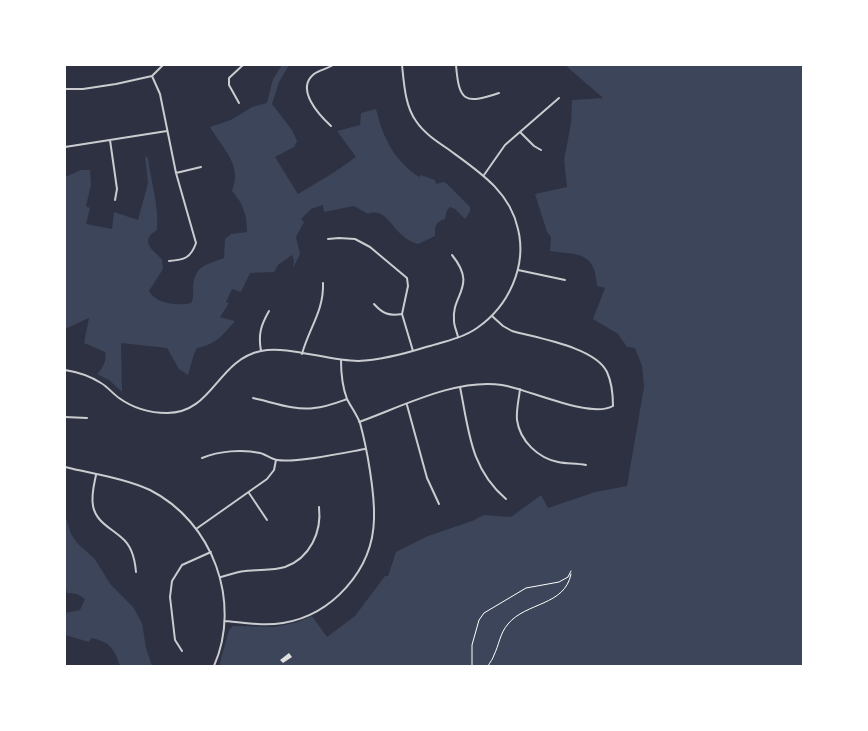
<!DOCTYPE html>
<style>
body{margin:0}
#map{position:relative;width:868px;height:731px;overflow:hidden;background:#2d3142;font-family:"PT Serif",serif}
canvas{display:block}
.frame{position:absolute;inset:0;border:66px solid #fff;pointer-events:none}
</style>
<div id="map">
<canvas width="868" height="731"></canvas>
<div class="frame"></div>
</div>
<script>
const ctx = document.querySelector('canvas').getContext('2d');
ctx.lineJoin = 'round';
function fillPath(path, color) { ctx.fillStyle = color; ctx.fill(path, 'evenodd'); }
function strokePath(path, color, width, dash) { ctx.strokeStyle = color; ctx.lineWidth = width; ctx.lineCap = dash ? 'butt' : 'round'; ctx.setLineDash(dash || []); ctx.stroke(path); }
fillPath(new Path2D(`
 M282,65h7l-10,17 -7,22 20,26 5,11 -3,6 -19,10 23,37 35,-21 23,-16 -19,-26 23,-6 1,-12 15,-4c7,29 18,51 43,68l2,-2 14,5 1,4 8,-2 3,2 23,23v5l-5,7 -10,-10 -5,-2 -3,3 -2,9c-10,3 -10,7 -10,17l-17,8c-6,-2 -11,-4 -16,-9 -11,-9 -18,-28 -34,-21l-14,-8 -30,6 -1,-7 -12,4 -10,10 3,3 -8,15 4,17 -7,14 1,-8 -2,-5 -14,10 -4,7 -24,1 -9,19 -9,-3 -6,13 3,1 -9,14 15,4c-12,14 -20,24 -38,27l-3,6 -6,21 -9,-6 -12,-21 -46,-5 1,49 -13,-12 -12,-6c6,-6 10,-14 8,-22l-21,-9 5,-25 -24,11v-152l16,-7h9l1,15 -5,21 4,2 -4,16 26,5 2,-17 24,8 10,-37 -3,-27 3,2c3,24 11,47 9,72 -19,11 -3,21 5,29l1,10 -14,22c7,13 29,15 42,12 3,-5 2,-10 2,-16 2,-22 13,-22 31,-29l1,-19 6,-5 16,-2 -1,-15 -5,-14 -9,-12c1,-5 3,-8 3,-13 1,-19 -16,-35 -25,-51l21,-7 21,-13 15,-4 6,-24z
 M565,65h238v601h-584l10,-36 4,-4 42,1 23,-5 14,-6 15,21 28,-21 30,-40h3l8,-24 32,-16 44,-15 12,-6 27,2 30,-22 7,13 47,-16 32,-6 17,-99 -2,-21 -7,-18 -8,-1 -9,-13 -25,-15 12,-31 -8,-2c-2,-35 -19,-31 -47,-35l1,-14 -4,-5 -12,-38 32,-7 -3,-27 7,-37 1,-23 31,-2z
 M65,498v17l6,19 7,10 16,14 17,27 22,22 9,16 4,25 6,18h-32c-6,-18 -10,-24 -29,-28l-2,4 -24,-7v-22l15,-3 5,-11 -8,-5 -10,-1 -2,-9z`), '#3c4559');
fillPath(new Path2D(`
 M289,653l3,4 -9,6 -3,-3z`), '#e0e0e3');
strokePath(new Path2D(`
 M472,666v-21l7,-25 5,-7 42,-25 33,-6 9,-5 3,-6
 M488,666c2,-4 5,-7 6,-11 5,-10 6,-22 14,-31 18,-22 57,-18 63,-50`), '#fff', 1);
strokePath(new Path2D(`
 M456,65c3,36 8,40 43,28
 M152,76l8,18 16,79 20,70c-5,15 -12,17 -27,18
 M65,89h18l33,-5 36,-8 11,-11
 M239,103l-10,-18v-7l14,-13
 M331,126c-12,-11 -36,-37 -17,-52 5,-4 13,-5 19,-9
 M520,132l14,14 7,4
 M110,140l7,49 -2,11
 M65,147l102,-16
 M176,173l25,-6
 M484,175l21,-30 54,-47
 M328,239l11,-1 16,1 15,8 37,31 1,8 -6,28 11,37
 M452,255c26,32 -1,39 2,66 0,5 3,11 4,16
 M518,270l47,10
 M374,304c9,10 15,12 28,10
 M261,351c-3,-17 0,-26 8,-40
 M302,354c7,-26 22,-43 21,-71
 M65,370c13,2 25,6 36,13 7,4 12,11 18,15 14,10 30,15 48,15 46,0 50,-53 94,-62 26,-6 67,10 97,10 23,-1 46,-7 68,-14 17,-5 37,-9 51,-19 32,-22 50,-62 41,-99 -8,-38 -40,-58 -70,-80 -12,-8 -24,-16 -32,-28 -11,-15 -12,-38 -14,-56
 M460,387c9,44 10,81 46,112
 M520,389c-1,10 -4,21 -3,31 3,21 21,38 41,42 9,2 18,1 28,3
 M253,398c19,4 42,13 61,10 12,-1 22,-5 33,-9
 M407,405l20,73 12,26
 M65,417l22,1
 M359,422c42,-15 97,-44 143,-37 26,4 88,34 111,21 0,-11 -1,-23 -6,-34 -12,-25 -70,-34 -95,-41l-9,-5 -11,-10
 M202,458c17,-7 40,-9 58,-5 5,1 11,6 17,7 20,3 66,-7 88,-11
 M65,467c28,7 59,11 85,23 63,32 92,112 64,176
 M96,475c-2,10 -5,20 -3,31 3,16 18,22 29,32 10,8 13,22 14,34
 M249,493l18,27
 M196,529l71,-50 7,-9 2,-10
 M221,577c7,-2 16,-5 24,-6 13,-2 27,0 40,-4 25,-9 37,-35 34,-60
 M225,621c19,2 39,5 58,2 49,-8 90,-53 91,-104 1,-25 -7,-71 -14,-96 -3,-8 -9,-16 -13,-24 -5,-13 -6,-25 -6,-39
 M182,651l-7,-11 -5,-43 2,-16 10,-16 29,-13`), '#caccd0', 2);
</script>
